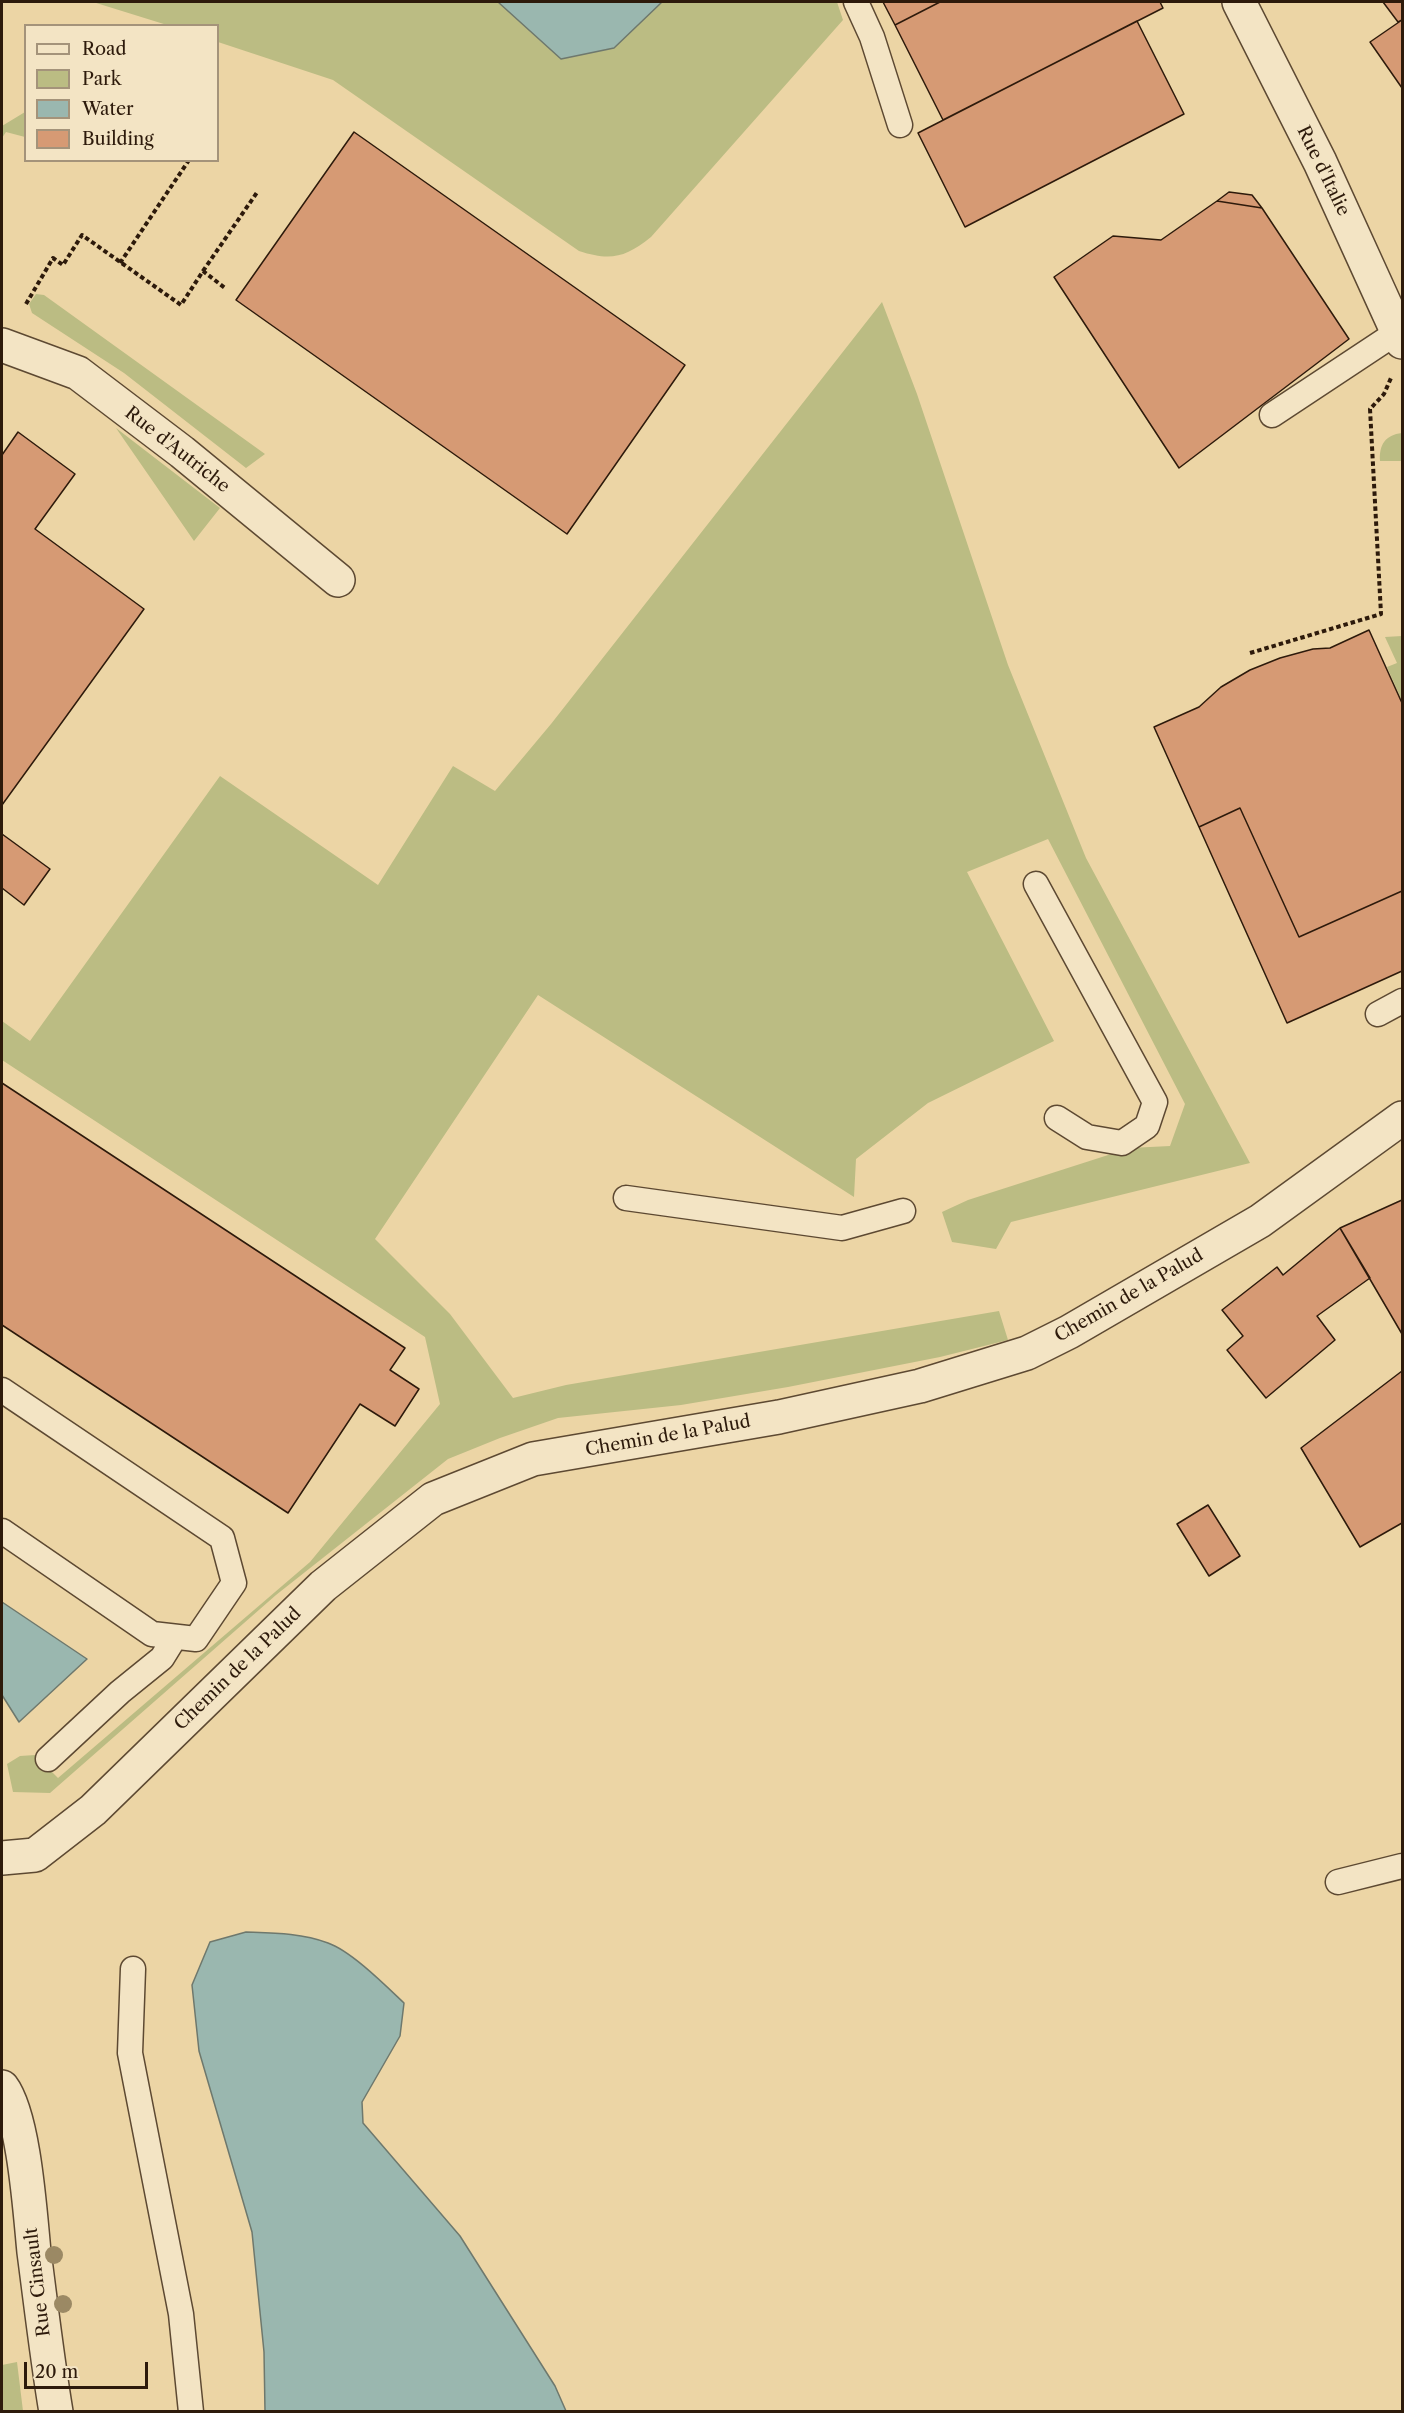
<!DOCTYPE html>
<style>
body{margin:0}
#map{position:relative;width:1404px;height:2413px;overflow:hidden;background:#ecd5a5;font-family:"Libre Caslon Text",serif}
canvas{display:block}
.frame{position:absolute;inset:0;border:3px solid #2d1a0b;pointer-events:none}
.legend{position:absolute;left:24px;top:24px;width:195px;height:138px;box-sizing:border-box;background:#f3e4c4;border:2px solid #a4937a;margin:0;padding:8px 10px;list-style:none;font-size:18px;color:#2d1a0b}
.legend li{display:flex;align-items:center;gap:12px;height:30px}
.legend b{width:30px;border:2px solid #a4937a}
.scale{position:absolute;left:24px;top:2362px;width:124px;height:27px;box-sizing:border-box;border:3px solid #2d1a0b;border-top:0;padding-left:8px;font-size:18px;line-height:21px;white-space:nowrap;color:#2d1a0b;-webkit-text-stroke:4px #f3e4c4;paint-order:stroke}
</style>
<div id="map">
<canvas width="1404" height="2413"></canvas>
<div class="frame"></div>
<ul class="legend">
<li><b style="height:8px;background:#f3e4c4"></b>Road</li>
<li><b style="height:16px;background:#bbbc83"></b>Park</li>
<li><b style="height:16px;background:#9ab7af"></b>Water</li>
<li><b style="height:16px;background:#d69a74"></b>Building</li>
</ul>
<div class="scale">20 m</div>
</div>
<script>
const ctx = document.querySelector('canvas').getContext('2d');
ctx.lineJoin = 'round';
function fillPath(path, color) { ctx.fillStyle = color; ctx.fill(path, 'evenodd'); }
function strokePath(path, color, width, dash) { ctx.strokeStyle = color; ctx.lineWidth = width; ctx.lineCap = dash ? 'butt' : 'round'; ctx.setLineDash(dash || []); ctx.stroke(path); }
function write(font, color, halo, rows, align = 'center') {
  ctx.font = font + ' "Libre Caslon Text",serif'; ctx.lineWidth = 5; ctx.setLineDash([]); ctx.textBaseline = 'middle'; ctx.strokeStyle = halo; ctx.fillStyle = color; for (const [text, x, y, turn = 0] of rows) {
    ctx.save(); ctx.translate(x, y); ctx.rotate((+turn || 0) * Math.PI / 180); ctx.textAlign = isNaN(turn) ? turn : align; if (halo) ctx.strokeText(text, 0, 0); ctx.fillText(text, 0, 0); ctx.restore();
  }
}
fillPath(new Path2D(`
 M93,2h744l6,18 -192,217c-26,21 -41,24 -72,14l-246,-171 -115,-38v-16l-51,-1z
 M25,112v25l-19,-5 -4,6v-12z
 M36,294l8,1 221,159 -19,14 -122,-95 -92,-60 -3,-9z
 M882,302l35,92 91,271 78,193 164,305 -239,59 -15,27 -44,-7 -10,-30 26,-12 162,-52 40,-2 15,-42 -137,-265 -81,33 87,169 -126,62 -72,56 -2,38 -316,-202 -163,244 75,75 63,84 53,-13 433,-74 9,29 -68,17 -152,30 -107,18 -123,13 -58,20 -52,21 -172,136 -226,198 -37,-1 -6,-28 13,-8 15,-1 23,23 252,-216 130,-158 -15,-67 -423,-277v-39l28,20 190,-265 158,109 75,-119 42,25 56,-67z
 M116,428l104,80 -26,33z
 M1402,433v28h-22c-1,-16 5,-26 22,-28z
 M1402,636v65l-15,-34 10,-4 -12,-26z
 M17,2362l6,49h-21v-46z`), '#bbbc83');
const water = new Path2D(`
 M498,2h164l-48,46 -53,11z
 M2,1602l85,57 -68,63 -17,-27z
 M246,1932c27,1 55,1 82,11 23,8 57,42 76,60l-4,33 -38,66 1,21 97,113 95,150 11,25h-301l-1,-59 -12,-120 -53,-181 -7,-66 18,-43z`);
fillPath(water, '#9ab7af');
strokePath(water, '#6e786d', 1.5);
const building = new Path2D(`
 M883,2h57l-45,23z
 M940,2h220l3,6 -220,112 -48,-95z
 M1383,2h19v18l-4,2z
 M1402,20v68l-32,-46z
 M1137,21l47,93 -219,113 -47,-94z
 M354,132l331,233 -118,169 -331,-234z
 M1229,192l23,3 10,13 -45,-7z
 M1217,201l45,7 87,131 -170,129 -125,-191 59,-41 48,4z
 M18,432l57,42 -40,55 109,80 -142,196v-350z
 M1369,630l33,73v188l-103,46 -59,-129 -41,19 -45,-100 45,-20 22,-20 29,-17 30,-12 33,-9 17,-1z
 M1240,808l59,129 103,-46v80l-115,52 -88,-196z
 M2,834l48,35 -26,36 -22,-17z
 M2,1083l403,265 -15,22 29,19 -24,37 -35,-22 -72,109 -286,-188z
 M1402,1200v134l-62,-106z
 M1340,1228l30,50 -53,38 18,24 -69,58 -39,-48 16,-14 -21,-26 55,-43 6,8z
 M1402,1371v152l-42,24 -59,-99z
 M1208,1505l32,51 -31,20 -32,-52z`);
fillPath(building, '#d69a74');
strokePath(building, '#2d1a0b', 1.5);
const service = new Path2D(`
 M856,2l16,35 28,88
 M1272,415l130,-86
 M1036,884l119,218 -8,24 -25,17 -35,-6 -30,-19
 M1378,1014l24,-13
 M626,1198l216,30 61,-17
 M2,1390l220,148 12,45 -38,56 -44,-5 -150,-103
 M48,1759l72,-67 42,-34 13,-21
 M1338,1882l64,-16
 M133,1969l-3,84 51,261 10,98`);
const minor = new Path2D(`
 M1239,2l81,160 82,180
 M2,345l76,28 104,79 156,128
 M2,1858l33,-3 58,-45 230,-224 110,-87 100,-40 246,-42 141,-31 107,-33 42,-21 191,-111 142,-103
 M2,2087c22,29 28,125 32,165 7,53 13,106 22,160`);
strokePath(service, '#5d4932', 27);
strokePath(minor, '#5d4932', 36);
strokePath(new Path2D(`
 M120,263l69,-103
 M203,271l55,-80
 M26,304l27,-46 10,7 19,-30 99,70 22,-34 22,17
 M1250,653l131,-39 -11,-205 14,-15 7,-16`), '#2d1a0b', 4, [4.5, 3]);
strokePath(service, '#f3e4c4', 24);
strokePath(minor, '#f3e4c4', 33);
ctx.fillStyle = '#9b8964';
for (const [x, y] of [
 [54,2255],
 [63,2304]
]) { ctx.beginPath(); ctx.arc(x, y, 9, 0, 2 * Math.PI); ctx.fill(); }
write('18px', '#2d1a0b', '#f3e4c4', [
 ["Rue d'Italie",1323,171,64],
 ["Rue d'Autriche",177,450,38],
 ["Chemin de la Palud",1129,1296,-30],
 ["Chemin de la Palud",668,1436,-10],
 ["Chemin de la Palud",238,1669,-44],
 ["Rue Cinsault",38,2282,-97]
]);
</script>
